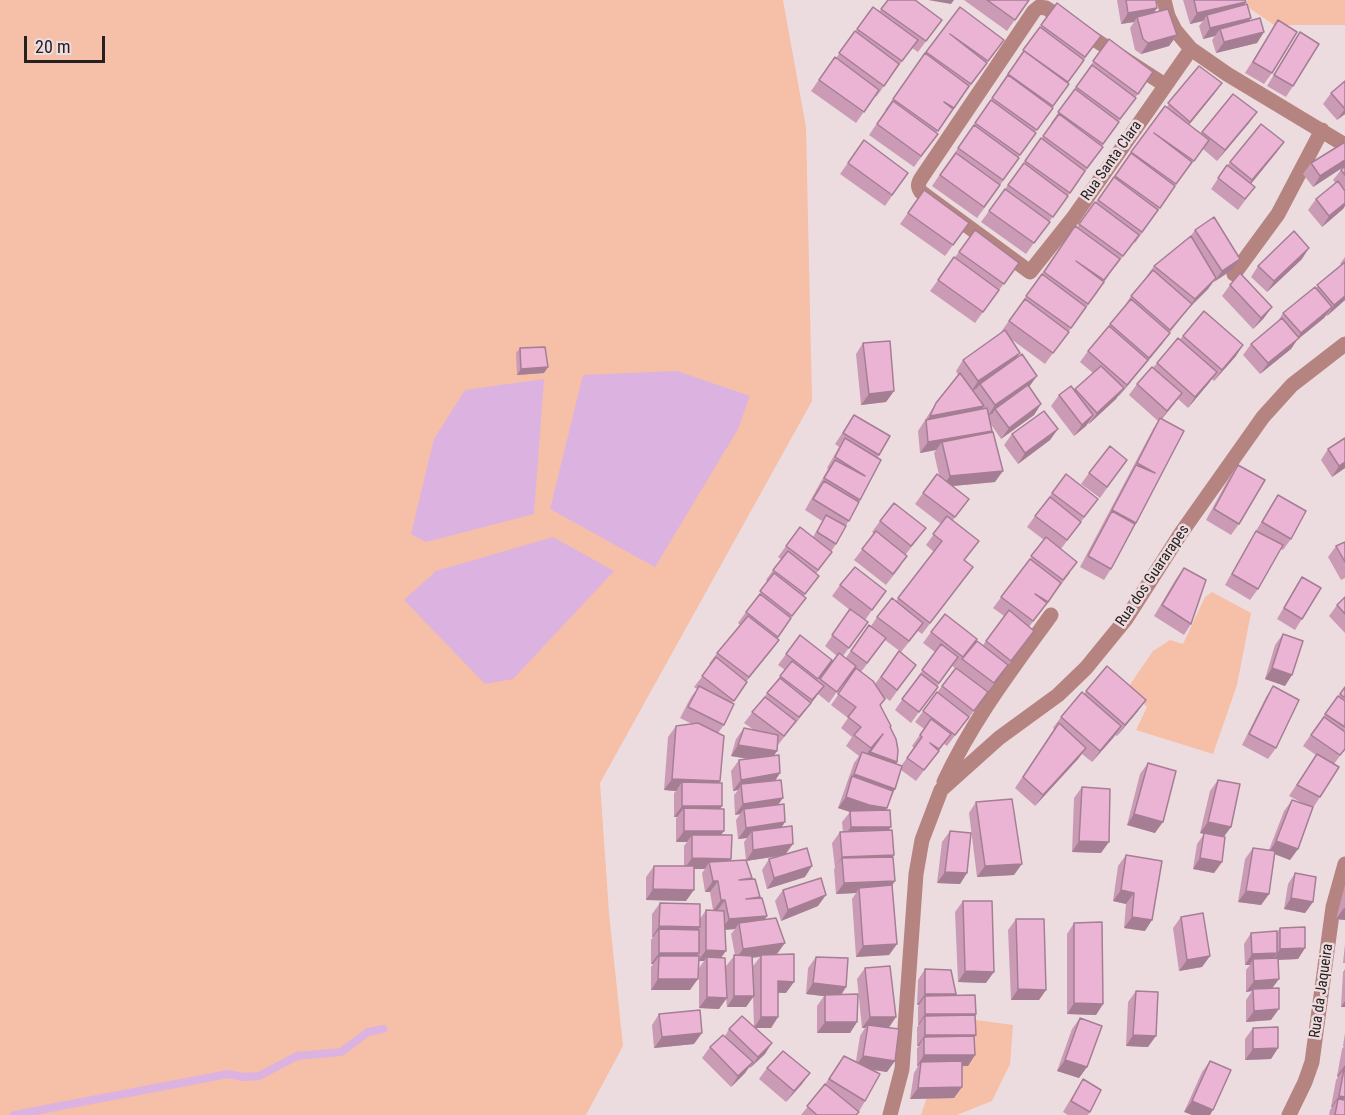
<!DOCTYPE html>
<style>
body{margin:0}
#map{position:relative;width:1345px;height:1115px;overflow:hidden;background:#eddcdf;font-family:"Roboto Condensed",sans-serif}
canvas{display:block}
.scale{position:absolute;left:24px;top:36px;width:81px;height:27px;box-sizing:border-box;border:3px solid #272021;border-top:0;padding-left:8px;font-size:18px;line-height:21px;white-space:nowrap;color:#272021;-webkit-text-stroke:4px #eddcdf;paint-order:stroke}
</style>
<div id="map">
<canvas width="1345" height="1115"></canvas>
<div class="scale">20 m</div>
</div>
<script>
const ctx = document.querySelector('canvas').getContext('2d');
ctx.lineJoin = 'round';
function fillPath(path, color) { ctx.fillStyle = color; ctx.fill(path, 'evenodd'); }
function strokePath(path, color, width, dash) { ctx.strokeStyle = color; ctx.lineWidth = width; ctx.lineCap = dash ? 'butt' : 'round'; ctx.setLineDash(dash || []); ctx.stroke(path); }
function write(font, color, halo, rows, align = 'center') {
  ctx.font = font + ' "Roboto Condensed",sans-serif'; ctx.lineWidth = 5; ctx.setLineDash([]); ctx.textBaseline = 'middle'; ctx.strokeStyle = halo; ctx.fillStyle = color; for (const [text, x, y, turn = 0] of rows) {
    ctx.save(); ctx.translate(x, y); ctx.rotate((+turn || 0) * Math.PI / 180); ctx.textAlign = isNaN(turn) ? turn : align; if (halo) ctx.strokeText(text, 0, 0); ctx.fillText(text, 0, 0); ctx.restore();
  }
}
fillPath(new Path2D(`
 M0,0h783l23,127 6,274 -212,382 9,130 14,133 -37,69h-586z
 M1247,0h98v25h-71l-26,-18z
 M1212,592l39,21 -14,72 -24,69 -77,-24 11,-23 -20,-18 26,-38 17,-11 13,4 22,-47z
 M954,1017l59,8 -3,39 -18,37 -35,14h-36z`), '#f5bfa8');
fillPath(new Path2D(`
 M677,371l73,25 -12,33 -83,138 -105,-58 33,-134z
 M544,379l-10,135 -108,28 -15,-8 23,-95 31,-49z
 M553,537l61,34 -101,108 -28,5 -81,-84 32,-29z`), '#dcb3e0');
strokePath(new Path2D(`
 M14,1115l214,-41 15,3 16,-1 38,-20 44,-4 27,-20 15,-3`), '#dcb3e0', 8);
strokePath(new Path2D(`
 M1164,0l4,16 7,14 16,19 36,25 118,71
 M1165,85l-119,-77 -7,-1 -5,4 -112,166c-4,6 -5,9 -1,15l109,80 43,-54 118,-169
 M1234,274l44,-60 44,-84
 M944,782c28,-61 68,-113 107,-167
 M890,1115l12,-46 14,-195 6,-34 19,-50 58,-52 59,-43 28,-27 40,-49 55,-86 82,-116 29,-32 53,-41
 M1289,1115l16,-33 7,-20 21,-155 12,-43`), '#b58480', 15);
fillPath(new Path2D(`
 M888,0l54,20 -24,32 -6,-4 -36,49 -1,-1 -19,27 -45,-32 24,-34 1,1 37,-51 7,4z
 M964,0h65l-22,31z
 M1117,0h39l1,8 -3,5 23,22 -8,11 -28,8 -6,-4 -5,-22 4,-6 -13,2z
 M1183,0h62l1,2 -2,3 5,16 15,11 -7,11 -41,10 -4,-13 3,-4 -12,3 -4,-13 4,-5 -13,3z
 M1057,3l44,33 -34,48 -74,112 -16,22 -45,-32 69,-101h-1l17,-24h-1z
 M1278,20l-6,53 -8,11 -19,-11z
 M942,30l62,10 -36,49 -32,44 2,1 -24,33 -45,-32 17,-25h-1z
 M1300,32l-7,54 -7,11 -19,-11z
 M1109,39l44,33 -51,74 1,1 -77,107 -45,-32 71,-98 -1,-1z
 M1199,66l23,17 -8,11 -25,31 12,8 32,-39 16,29 -32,38 -14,-12 -28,37 -7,11 -33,46 -1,-1 -19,25v-1l-18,27 -52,71 -34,-25 9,14 -4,5 13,29 12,17 -7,11 -33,24 -11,-16 5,59 -42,4 8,24 -8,10 12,40 8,7 -51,67 -4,-3 -17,21 -16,-12 -24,32 14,12 24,-33 17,14 -26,36 -7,-5 -3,10 10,22 6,36 5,2 13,-18 -2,-2 12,-17 -9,-7 47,-63 21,-14 21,-29 -11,-8 51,-68 -17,-13 8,-11 31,-42 32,25 -37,50 9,24 -41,54 -3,15 -79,104 -3,-2 -28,37 -15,-11 -6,19 -9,21 9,71 -3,5 5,58 -8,11 -33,2 -4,-58 4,-6 -20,1 -2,-25 1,-1 -3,-25 8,-11h3l-1,-10 8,-10 -12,-4 16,-45 5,-7 -13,-10 6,-9 -11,-9 7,-10 -17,-13 24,-34 -2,-2 -24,34 -11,-9 -40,51 -4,10 6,18 -5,7 8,18 -5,6 8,50 19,23 -38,12 -5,-19 7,-11 10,-3 -33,5 4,19 10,17 -1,1 8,18 -3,4 13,34 9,39h-8v24l-7,11h-15l9,26 -15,14 -1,-1 -4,6 -14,14 -29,-29 8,-11 15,-11 4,-7 25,-3 -1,-30 -7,11h-19l-1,-9 -7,11 -20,-1v-40l5,-7h-6l-8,29h-39v-23l2,-3h-2v-24l2,-3h-1v-23l8,-11 40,16 6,-9h7l-3,-18h-5l-3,-19 3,-4h-11l-8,32 -40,-1v-23l8,-11h30v-20l3,-4h-11v-23l1,-2h-3v-24l2,-2 -12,-1 4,-53 8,-11 16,-2 -12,-6 11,-21 6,-8 -3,-2 17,-22 -2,-1 8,-11 23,-28 -2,-2 30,-41 -2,-2 15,-21 -3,-2 8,-11 27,-9 9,-16 -17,-11 23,-41 -1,-1 12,-21 -4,-3 19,-29 25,40 -19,45 -24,44 -12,19 -8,11 3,2 -15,20 -13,22 -14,21 2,1 -33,41 -14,22 -8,22 -6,8 2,48 -1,2 3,23 -2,3 1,26 10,24 -1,2 16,-1 -2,-18 3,-4 -9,1 -2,-19 4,-6 -5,1 -1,-20 4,-5 -5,1 -2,-20 8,-11 8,-1 -16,-3 5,-17 8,-11 10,2 -10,-7 41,-53 -7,-5 8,-11 38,17 -7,9 1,1 19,-25 -12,-10 25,-36 -18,-14 8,-11 46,6 -21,29 -5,13 -17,23 2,3 24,-34 2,1 6,-9 19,-16 38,-49 -8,-7 15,-21 -26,-20 8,-11 16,-18 -5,-22 2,-3 -16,3 -2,-22 18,-28 22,-28 -2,-4 7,-11 39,-27 -1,-1 74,-106 2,1 18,-25h1l35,-50zM735,929l-4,5 4,21 -9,11v27l-5,-36 4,-27zM760,957l-7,9v21v-29z
 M1345,81v33l-8,6 -14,-16 8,-11z
 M864,140l44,33 -23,33 -45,-32z
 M1284,142l-8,11 -25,31 4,3 -17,23 -27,-21 16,-24v1l3,-4z
 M1311,163l34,3 -32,21 -10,-13z
 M1345,166v40l-2,3 -21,18 -14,-17 8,-11 20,-15 -3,-4 8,-10z
 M924,190l45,33 -24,33 -45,-32z
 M975,230l44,33 -44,60 -45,-32z
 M1195,230l37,40 -18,11 -6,8 -20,20 -18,23 -8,12 -43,52 -1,-1 -2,4 -27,25 -1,-1 -2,3 -12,10 -23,-30 8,-11 15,-4 19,-18 -13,-11 8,-11 36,-44 7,-11 16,-18 -1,-1 8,-11 36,-29z
 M1345,257v43l-18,16 -1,-1 -2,3 -27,22 -6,9 -31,25 -17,-19 8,-11 27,-23 5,-8 33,-25 25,-23 -1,-1z
 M1302,259l-35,33 -16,-15 7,-11z
 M1230,285l34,33 -11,11 -31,-33z
 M1183,336l53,20 -22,25 -2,-2 -24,29 -10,-9 -16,20 -26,104 -25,46 -7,11 -24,-13 73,-138 5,-8 -29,-26 8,-11z
 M863,343l31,48 -8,11 -25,3 -5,-51z
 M520,348l28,19 -4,6 -27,2 -1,-22z
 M1058,429l-8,11 -32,24 -14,-19 8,-11z
 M1328,449l17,19 -13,9 -11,-17z
 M1127,460l-27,38 -19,-14 8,-11z
 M1238,465l1,59 -8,11 -25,-15 24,-44z
 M1278,495l13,44 -8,11 -2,-1 -23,40 -8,11 -25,-15 24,-43z
 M880,521l38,18 -12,15 -6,13 -14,18 -32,-25 20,-26 -2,-2z
 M1345,542v36l-4,2 -13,-23 8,-11z
 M1184,568l7,56 -7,11 -30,-19 22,-37z
 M1302,577v42l-7,11 -18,-11 18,-31z
 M1345,597v36l-16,-17 8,-11z
 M931,632l38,18 -14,18 -3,-2 -41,57 -16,-13 40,-58 -12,-9z
 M1283,634l2,52 -20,-7 10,-34z
 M1107,666l31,45 -21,25 -2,-1 -23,27 -10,-8 -4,5 -43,47 -20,-18 39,-59 -1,-1 8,-11 23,-23z
 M1273,686l3,62 -8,11 -26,-14 24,-48z
 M1345,687v62l-11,15 -14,33 -7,11 -15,41 -8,11 -15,-6 -6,40 -8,11 -23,-3 7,-43 8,-11 16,2 15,-39 8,-11 16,6 -19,-10 27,-41 -13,-9 22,-32z
 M1148,763l7,70 -28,-8 13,-51z
 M1218,780l13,47 -7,9 -2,26 -8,11 -21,-4 4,-25 7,-10 -4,-1 10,-42z
 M1082,787l19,66 -29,-1 2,-54z
 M976,802l38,73 -37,2 -8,-64z
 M950,831l17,42 -7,11 -23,-1 5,-41z
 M1126,855l19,76 -21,-3 2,-24 -13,-3 5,-35z
 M1295,873l18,29 -8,11 -21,-4 4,-25z
 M1345,885v35l-9,-1z
 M783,890l35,16 -37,15 -6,-20z
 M963,901l23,82 -28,-1 -3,-70z
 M1181,917l29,39 -8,11 -23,4 -6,-43z
 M1016,919l30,71 -7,10h-28l-3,-70z
 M1074,923l29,81 -7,11 -29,-1v-80z
 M1280,928l25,20 -7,11 -19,1v19l-7,9 -1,32 -25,2v-22l6,-9 -6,1v-22l4,-5h-5l-1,-21 7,-11 26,-1z
 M1345,944v19h-2z
 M816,957l30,30 -5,8 16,27 -7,11h-33v-27l7,-10 -18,-2 2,-26z
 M865,968l31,49 -7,11 -2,44 -16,-2 -6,31 -8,14h-56l20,-25 23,-34 12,5 4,-25 5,-8h-3l-5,-49z
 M925,969l31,25 -1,1 20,21 1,19 -2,2 1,18 -7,11h-6v21l-8,11 -44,1 4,-26 4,-7h-1v-18l2,-2h-2v-19l2,-2h-1v-18l1,-2h-2l1,-25z
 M1345,969v38h-4l2,-35z
 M1136,991l12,56 -22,-1 2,-44z
 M659,1014l35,30 -40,4 -2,-23z
 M1080,1018l7,49 -8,11 -22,-7 15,-42z
 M1253,1028l25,20 -7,11 -26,1v-21z
 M1345,1033v82h-16l1,-5 2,-3h-1l5,-27 2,-3 -1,-1 5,-27 2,-3h-1z
 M1210,1061l21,9 -47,42 18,-40z
 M767,1068l35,16 -16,18 -27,-23z
 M1083,1079l7,33 -2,3h-20l-5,-3 13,-22z`), '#cb9bb6');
fillPath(new Path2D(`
 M928,0h26l-3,4z
 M1246,2l-8,11 -31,2 -4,6 -13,3 7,-11z
 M1157,8l-8,11 -12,-2 -3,5 -13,2 7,-11z
 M1251,18l-8,11h-23l-5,7 -12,3 7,-11z
 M1264,32l-7,11 -41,10 8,-11z
 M1177,35l-8,11 -28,8 7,-11z
 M1222,83l-8,11 -31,38 7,-10z
 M1345,109v5l-8,6z
 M1257,112l-8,11 -32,38 8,-11z
 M1284,142l-8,11 -31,38 7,-11z
 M1345,160v6l-32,21 7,-11z
 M1345,203v3l-2,3 -21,18 7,-11z
 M1309,248l-7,11 -35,33 7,-11z
 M1240,259l-8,11 -18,12 8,-11z
 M1216,278l-8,11 -20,20 -25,32 32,-42z
 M1345,296v4l-18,16 7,-11z
 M1272,307l-8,11 -11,11 8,-11z
 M1332,307l-8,11 -27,22 -6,9 -31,25 8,-11 27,-22 6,-8z
 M1170,333l-8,11 -43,52 8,-11z
 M1243,345l-7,11 -22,25 8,-11z
 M1020,353l-8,11 -32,20 -3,4 -6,4 7,-11z
 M548,367l-4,6 -27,2 4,-6z
 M1217,372l-8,11 -21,25 7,-11z
 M1037,376l-8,11 -34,22 -2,4 -5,3 7,-11z
 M1124,388l-8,11 -27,25 8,-11z
 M894,391l-8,11 -25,3 8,-11z
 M1182,393l-8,11 -15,18 8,-11z
 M1041,404l-7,11 -33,24 8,-11z
 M984,406l-8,11 -50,4 4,-5z
 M1093,415l-7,11 -12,10 8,-11z
 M1058,429l-8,11 -32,24 7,-11z
 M992,431l-8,11h-42l-6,8 -16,3 8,-11z
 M1345,462v6l-13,9 7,-11z
 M1003,471l-8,11 -53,5 8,-11z
 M779,640l-8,11 -30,37 8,-11z
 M1008,665l-7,11 -35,46 8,-11z
 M1272,668l20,7 -7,11 -20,-7z
 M824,686l-8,11 -24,31 20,-28z
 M1146,700l-8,11 -21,25 8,-11z
 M1121,726l-7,11 -22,25 8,-11z
 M883,734l14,28 -7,11 -28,-10 8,-11 -7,7 8,-11z
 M738,745l39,6 -7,11 -39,-6z
 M1086,748l-8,11 -43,47 8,-11z
 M780,773l-7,11h-32l-3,6 -5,1 8,-11z
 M854,774l41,15 -8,11 -35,-24 -6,9z
 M672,779l48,2 -8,11 -30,-10 -6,9 -12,-1z
 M846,797l41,11 -7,11 -18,-3 -24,-8z
 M783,798l-8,11h-31l-4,5 -5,1 8,-11z
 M682,806h40l-8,11 -30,-9 -7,9h-3z
 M1134,814l29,8 -8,11 -28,-8z
 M785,822l-7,11 -26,-2 -5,7 -9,1 8,-11z
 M1208,822l23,5 -8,11 -23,-5z
 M851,827h40l-8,11h-40z
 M684,831h40l-8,11 -24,-7 -5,7h-11z
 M1079,841l30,1 -8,11 -29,-1z
 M1276,841l22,8 -8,11 -21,-8z
 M793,844l-8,11 -39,6 7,-11z
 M894,855l-8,11 -44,-8 -8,10 8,-11z
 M692,858l39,1 -7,11 -15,-8 -4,7h-21z
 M1200,858l22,4 -8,11 -21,-4z
 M1022,864l-8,11 -37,2 8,-11z
 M812,866l-7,11 -38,12 7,-11z
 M945,872l22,1 -7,11 -23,-1z
 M713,881h5l-8,11h-5z
 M895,881l-8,11 -28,-4 -3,5 -20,1 8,-11z
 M653,889l41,1 -8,11 -40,-1z
 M1121,890l13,3 -8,11 -13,-3z
 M1246,891l23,3 -8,11 -23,-3z
 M826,895l-8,11 -37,15 7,-11z
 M1291,898l22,4 -8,11 -21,-4z
 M721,900h4l-8,11h-4z
 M1344,908h1v12l-9,-1z
 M767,916l-7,11 -21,-4 -4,6 -14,1 8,-11z
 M1132,917l20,3 -7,11 -21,-3z
 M659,926l41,1 -8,11 -33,-9 -6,8h-1z
 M785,943l-8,11 -42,6 8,-11z
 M897,944l-8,11 -33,2 7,-11z
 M1305,948l-7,11 -25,1 7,-11z
 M706,950l20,1 -8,11 -11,-5 -3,4h-6z
 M659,953h40l-8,11 -32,-8 -6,8h-2z
 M1277,953l-8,11 -16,-5 -3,6h-5l7,-11z
 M1210,956l-8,11 -23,4 8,-11z
 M965,971l29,1 -8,11 -28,-1z
 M658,979h40l-8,11h-39z
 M1279,979l-8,11 -18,-1 -1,2 -6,1 8,-11z
 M778,981l16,1 -8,11 -16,-1z
 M813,983l33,4 -7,11 -33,-4z
 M1018,989l28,1 -7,10h-28z
 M925,994h31l-8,11 -23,-9 -6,9h-2z
 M734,996h20l-8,11h-19z
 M707,997l20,1 -8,11 -20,-1z
 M1345,1001v6h-4z
 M1074,1003l29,1 -7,11 -29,-1z
 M1279,1009l-8,11 -25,2 8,-11z
 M925,1014h51l-7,11 -44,-9 -6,9h-1z
 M761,1017h17l-7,11h-17z
 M870,1017h26l-8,11 -20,-3 -3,3h-3z
 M825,1022h32l-7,11h-33z
 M702,1033l-8,11 -40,4 8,-11z
 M925,1035h51l-8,11 -44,-9 -5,9h-2z
 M1133,1035l23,1 -8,11 -22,-1z
 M772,1043l-7,11 -15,14 8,-11z
 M1278,1048l-7,11 -26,1 8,-11z
 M924,1055h51l-7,11h-47v-4l-3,4h-1z
 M863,1056l32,5 -8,11 -32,-5z
 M1065,1060l22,7 -8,11 -22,-7z
 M753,1062l-8,11 -14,14 7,-11z
 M1345,1065v13l-1,-9 -6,8 -1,-1z
 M810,1073l-8,11 -16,18 8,-11z
 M962,1087l-8,11 -44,1 8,-11z
 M1339,1096l6,1v12l-7,-10 -6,8h-1z
 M1192,1101l21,9 -3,5h-18l-8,-3z`), '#a57e94');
const building = new Path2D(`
 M888,0h27l27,20 -16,21 -45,-32z
 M987,0h42l-14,20z
 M1126,0h30l1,8 -29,5z
 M1194,0h51l1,2 -49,11z
 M1057,3l44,33 -16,21 -44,-32z
 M1247,4l4,14 -41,10 -3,-13z
 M873,7l45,33 -16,21 -45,-32z
 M960,7l44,33 -16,21 -38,-27 37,29 -16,21 -45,-32z
 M1168,9l9,26 -29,8 -5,-4 -6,-22z
 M1260,18l4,14 -40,10 -4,-13z
 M1278,20l19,12 -25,41 -19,-11z
 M1040,27l44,33 -16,22 -45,-32z
 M855,31l44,33 -15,22 -45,-33z
 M1300,32l19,12 -26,42 -19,-11z
 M1109,39l44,33 -15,22 -45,-33z
 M1024,51l45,33 -16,22 -45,-32z
 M925,53l44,33 -15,22 -10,-6 9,7 -15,22 -45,-32z
 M835,57l44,33 -15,22 -45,-32z
 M1092,65l44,33 -16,21 -44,-32z
 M1199,66l23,17 -32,39 -22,-19z
 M1008,75l45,33 -16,22 -45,-32z
 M1345,81v28l-14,-16z
 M1075,89l44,33 -16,22 -45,-32z
 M1233,94l24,18 -32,38 -23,-18z
 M991,100l45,33 -16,22 -45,-32z
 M893,101l45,33 -17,22 -44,-32z
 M1165,106l44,34 -15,21 -40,-28 38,29 -16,22 -45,-32z
 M1059,114l44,33 -16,21 -44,-32z
 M1261,124l23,18 -32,38 -22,-18z
 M974,125l45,33 -16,22 -45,-32z
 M1041,138l44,33 -15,22 -45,-32z
 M864,140l44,33 -16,22 -44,-32z
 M1345,142v18l-25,16 -9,-13z
 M956,153l44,32 -16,22 -44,-32z
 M1131,153l44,33 -15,22 -45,-32z
 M1024,163l44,33 -15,21 -45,-32z
 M1227,165l28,22 -10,12 -27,-21z
 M1345,166v9l-4,-5z
 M1114,177l44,33 -16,22 -44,-32z
 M1338,181l7,10v12l-16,13 -13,-17z
 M1005,189l45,33 -16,21 -45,-32z
 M924,190l45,33 -16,22 -45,-32z
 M1095,202l44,33 -16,21 -44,-32z
 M1214,217l26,42 -18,12 -27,-41z
 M1075,226l45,33 -16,21 -28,-19 28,21 -16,22 -44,-32z
 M975,230l44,33 -15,21 -45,-32z
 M1294,231l15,17 -35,33 -16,-15z
 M1191,236l25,42 -21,21 -41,-33z
 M954,257l45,33 -16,22 -45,-32z
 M1345,262v34l-11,9 -17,-20z
 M1153,270l39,34 -22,26 -39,-34z
 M1240,273l32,34 -11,11 -31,-33z
 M1042,274l44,33 -15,21 -45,-32z
 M1315,287l17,20 -31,26 -18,-20z
 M1025,299l44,33 -16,21 -44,-32z
 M1131,299l39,34 -21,25 -39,-34z
 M1204,311l39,34 -21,25 -39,-34z
 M1282,318l17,20 -31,25 -17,-19z
 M1109,326l39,34 -21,25 -39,-34z
 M1005,330l15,23 -42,28 -15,-21z
 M1178,338l39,34 -22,25 -38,-34z
 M890,341l4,50 -25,3 -6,-51z
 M545,347l3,20 -27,2 -1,-21z
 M1022,354l15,22 -42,29 -15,-21z
 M1101,366l23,22 -27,25 -22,-24z
 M1152,367l30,26 -15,18 -30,-27z
 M960,373l24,33 -54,10 6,-13z
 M1028,385l13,19 -32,24 -14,-19z
 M1071,386l22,29 -11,10 -23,-30z
 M987,408l5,23 -64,11 -2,-22z
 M1044,411l14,18 -33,24 -13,-19z
 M854,415l36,21 -11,19 -36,-22z
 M1160,418l24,13 -48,92 -24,-13 24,-45 19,8 -18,-10z
 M993,432l10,39 -53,5 -8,-34z
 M845,438l36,22 -21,40 -36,-22 11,-18 30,16 -30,-19z
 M1345,438v24l-6,4 -11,-17z
 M1110,446l17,14 -20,27 -18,-14z
 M1238,465l27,15 -26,44 -25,-15z
 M937,474l32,25 -14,18 -32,-24z
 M1066,474l32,25 -14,18 -32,-24z
 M824,481l35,21 -10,19 -36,-22z
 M1278,495l28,16 -15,28 -29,-17z
 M1050,497l31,25 -14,18 -32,-24z
 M894,503l32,25 -15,18 -31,-25z
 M1112,511l23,13 -24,45 -23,-13z
 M826,515l20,11 -10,18 -19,-12z
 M947,516l32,25 -15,19 9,7 -43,56 -32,-25 44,-57 -9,-7z
 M800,527l32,25 -14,18 -32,-24z
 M876,531l31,25 -14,18 -31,-25z
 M1256,531l27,14 -25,44 -26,-15z
 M1046,537l31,25 -14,18 -32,-24z
 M1345,542v20l-9,-16z
 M788,551l31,25 -14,18 -32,-24z
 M1030,559l31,24 -13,19 -13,-8 12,9 -14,18 -32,-24z
 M855,567l31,24 -14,19 -32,-25z
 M1184,568l22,12 -15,44 -29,-19z
 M774,573l32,25 -14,18 -32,-25z
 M1302,577l19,11 -19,31 -18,-11z
 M760,594l31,24 -13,19 -32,-25z
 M1345,597v17l-8,-9z
 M892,598l31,25 -14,18 -32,-24z
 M850,609l18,13 -19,26 -17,-13z
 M1009,610l25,21 -23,30 -25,-20z
 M945,614l32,25 -14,18 -32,-25z
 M748,616l31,24 -30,37 -32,-24z
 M869,625l17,13 -19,25 -16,-12z
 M1283,634l20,7 -11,34 -20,-7z
 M800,635l32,25 -14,19 -32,-25z
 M977,641l31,24 -14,18 -32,-24z
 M941,644l17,13 -19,26 -17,-13z
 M899,651l17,14 -19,25 -16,-13z
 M839,653l17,13 -19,26 -17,-13z
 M716,657l31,25 -13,19 -32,-25z
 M792,661l32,25 -12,14 -32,-24z
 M1107,666l39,34 -21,25 -39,-34z
 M856,668l17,13 12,18 -5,6 11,21 -1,1 6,12 2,11 -1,12 -27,-10 13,-18 -12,14 -17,-13 7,-8 -13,-10 8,-10 -18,-13z
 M956,668l32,24 -14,19 -32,-25z
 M921,674l17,13 -19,25 -17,-13z
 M780,678l31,25 -12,14 -32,-24z
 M699,686l35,18 -10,21 -36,-18z
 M1273,686l26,14 -23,48 -27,-14z
 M1345,687v11l-5,-4z
 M937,692l32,25 -14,18 -32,-24z
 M1082,692l39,34 -21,25 -39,-34z
 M1338,696l7,5v26l-20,-13z
 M765,697l31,24 -12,15 -32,-24z
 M1324,717l21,15v17l-5,6 -29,-20z
 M931,719l20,15 -12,15 -9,-6 9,8 -15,19 -17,-12 15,-21 -2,-2z
 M698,723l26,13 -4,45 -48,-2 4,-53z
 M1059,723l27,25 -43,47 -20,-18z
 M744,728l34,7 -1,16 -39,-6z
 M862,752l40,14 -7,23 -41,-15z
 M1317,754l22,13 -19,30 -23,-12z
 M779,755l1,18 -39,7 -2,-20z
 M1148,763l28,8 -13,51 -29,-8z
 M852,776l41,15 -6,17 -18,-3 -23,-8z
 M781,780l2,18 -40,6 -2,-20z
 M1218,780l22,4 -9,43 -23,-5z
 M682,782l40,1v23h-40z
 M1082,787l28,2 -1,53 -30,-1z
 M1012,799l10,65 -37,2 -9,-64z
 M1292,800l21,7 -15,42 -22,-8z
 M784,804l1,18 -39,6 -2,-19z
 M684,808l40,1v22h-40z
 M890,810l1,17h-40l-1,-16z
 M792,826l1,18 -40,6 -1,-19z
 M892,830l2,25 -52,2 -2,-25z
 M950,831l21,2 -4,40 -22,-1z
 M1204,833l21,4 -3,25 -22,-4z
 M692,835h40l-1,24 -39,-1z
 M807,848l5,18 -38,12 -5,-19z
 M1253,848l22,3 -6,43 -23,-3z
 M1126,855l36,6 -10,59 -20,-3 2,-24 -13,-3z
 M893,857l2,24 -51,2 -2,-25z
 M746,860l6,18 -13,2 16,-1 5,18 -14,2 16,-1 5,18 -38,3 -4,-19h-4l-3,-19h-5l-4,-19z
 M654,866h40v24l-41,-1z
 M1295,873l21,4 -3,25 -22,-4z
 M821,878l5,17 -38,15 -5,-20z
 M892,885l5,59 -34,2 -4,-58z
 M963,901h29l2,71 -29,-1z
 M660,903l40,1v23l-41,-1z
 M706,910l18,1 2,40 -20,-1z
 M1203,913l7,43 -23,4 -6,-43z
 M776,918l9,25 -42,6 -4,-26z
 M1016,919h28l2,71 -28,-1z
 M1102,922l1,82 -29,-1v-80z
 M1305,927v21l-25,1v-21z
 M659,929l40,1v23h-40z
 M1277,931v22l-25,1 -1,-21z
 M794,954v28l-16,-1v36h-17v-62z
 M734,955l18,1 2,40h-20z
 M659,956h40l-1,23h-40z
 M707,957l18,1 2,40 -20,-1z
 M816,957l32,1 -2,29 -33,-4z
 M1278,958l1,21 -25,2 -1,-22z
 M890,966l6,51h-26l-5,-49z
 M925,969l26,1 5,24h-31z
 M1279,988v21l-25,2 -1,-22z
 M1136,991l22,1 -2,44 -23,-1z
 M858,994l-1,28h-32v-27z
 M975,995l1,19h-51v-18z
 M700,1010l2,23 -40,4 -3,-23z
 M975,1015l1,20h-51v-19z
 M742,1016l30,27 -14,14 -29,-28z
 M1080,1018l22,8 -15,41 -22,-7z
 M868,1025l31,4 -4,32 -32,-5z
 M1278,1027v21l-25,1v-21z
 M723,1035l30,27 -15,14 -28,-29z
 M974,1036l1,19h-51v-18z
 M783,1051l27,22 -16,18 -27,-23z
 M844,1056l36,18 -15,27 -36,-22z
 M962,1061v26l-44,1 3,-26z
 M1210,1061l21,9 -18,40 -21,-9z
 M1344,1069h1v28l-6,-1z
 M1083,1079l18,11 -11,22 -19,-11z
 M825,1084l34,28 -3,3h-39l-10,-9z
 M1338,1099l7,1v15h-10z`);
fillPath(building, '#ecb4d4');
strokePath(building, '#a57e94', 1.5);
write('15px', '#272021', '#eddcdf', [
 ["Rua Santa Clara",1112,161,-55],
 ["Rua dos Guararapes",1153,576,-56],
 ["Rua da Jaqueira",1322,991,-82]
]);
</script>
